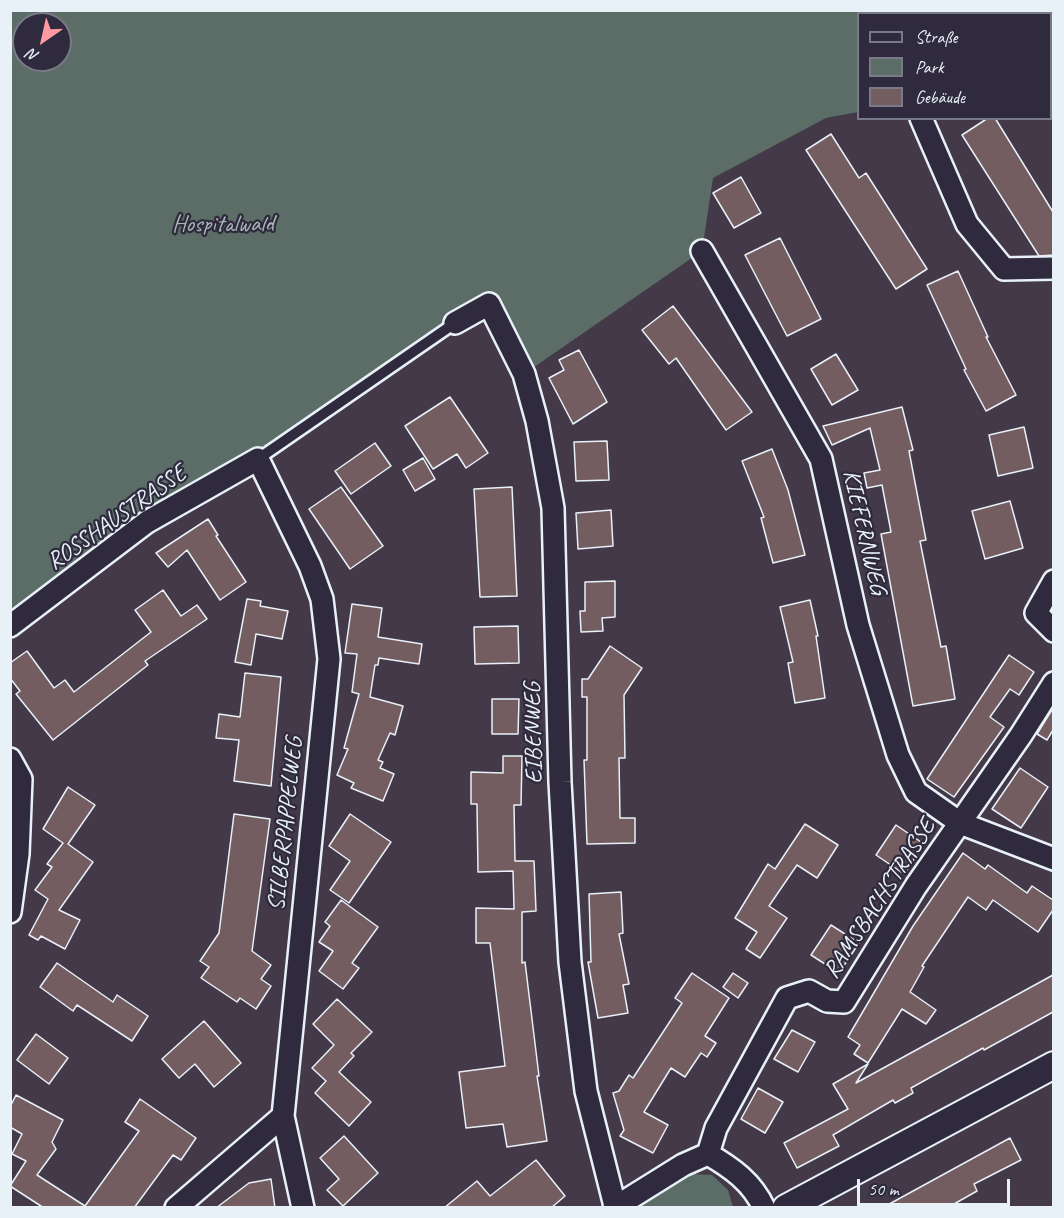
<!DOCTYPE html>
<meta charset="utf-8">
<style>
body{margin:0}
#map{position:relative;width:1064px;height:1218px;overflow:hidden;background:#433948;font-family:Caveat,sans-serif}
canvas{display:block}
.frame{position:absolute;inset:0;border:12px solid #e8f1f8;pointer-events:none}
.legend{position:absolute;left:857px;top:12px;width:195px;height:108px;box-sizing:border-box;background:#2f2a3d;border:2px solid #797a88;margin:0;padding:8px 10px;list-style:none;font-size:18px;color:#e8f1f8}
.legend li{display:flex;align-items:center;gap:12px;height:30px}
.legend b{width:30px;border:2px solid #797a88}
.north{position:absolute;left:12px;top:12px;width:60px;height:60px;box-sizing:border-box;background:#2f2a3d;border:2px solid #797a88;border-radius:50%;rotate:214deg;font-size:16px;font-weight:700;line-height:24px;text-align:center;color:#e8f1f8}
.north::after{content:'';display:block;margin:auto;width:21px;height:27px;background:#ff9aa2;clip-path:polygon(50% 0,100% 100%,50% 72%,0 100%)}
.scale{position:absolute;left:857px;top:1179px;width:153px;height:27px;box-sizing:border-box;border:3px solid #e8f1f8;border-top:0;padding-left:8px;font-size:18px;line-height:21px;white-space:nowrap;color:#e8f1f8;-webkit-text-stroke:4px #2f2a3d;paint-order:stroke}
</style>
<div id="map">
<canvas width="1064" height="1218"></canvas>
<div class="frame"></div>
<ul class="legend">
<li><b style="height:8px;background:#2f2a3d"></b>Straße</li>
<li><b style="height:16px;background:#5b6d66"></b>Park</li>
<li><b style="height:16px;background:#735d61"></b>Gebäude</li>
</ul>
<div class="north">N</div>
<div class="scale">50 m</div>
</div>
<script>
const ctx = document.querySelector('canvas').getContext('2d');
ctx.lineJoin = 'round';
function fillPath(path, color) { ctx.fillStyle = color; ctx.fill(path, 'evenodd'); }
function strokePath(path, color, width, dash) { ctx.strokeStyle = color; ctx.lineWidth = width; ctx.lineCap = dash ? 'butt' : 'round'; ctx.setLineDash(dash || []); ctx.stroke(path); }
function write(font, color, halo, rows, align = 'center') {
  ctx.font = font + ' Caveat,sans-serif'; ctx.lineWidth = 4.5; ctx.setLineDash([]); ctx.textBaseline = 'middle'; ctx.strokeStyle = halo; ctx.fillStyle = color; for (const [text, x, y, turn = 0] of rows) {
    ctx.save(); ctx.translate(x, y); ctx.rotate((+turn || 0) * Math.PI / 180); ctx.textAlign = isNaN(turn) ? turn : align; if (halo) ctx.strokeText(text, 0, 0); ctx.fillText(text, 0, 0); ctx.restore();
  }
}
fillPath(new Path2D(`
 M11,11h1032l-1,3h-184v98l-32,6 -113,60 -11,73 -178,123 -35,-70 -478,322zM24,24h36v36h-36z
 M693,1174l19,1 16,15 5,17h-95z`), '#5b6d66');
const building = new Path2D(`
 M988,118h7l58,94v43l-14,1 -77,-121z
 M831,134l28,44 7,-5 61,96 -31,20 -90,-139z
 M741,177l20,36 -27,15 -21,-35z
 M780,238l41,81 -34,17 -42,-81z
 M958,271l30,66h-2l30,58 -30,16 -22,-41 2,-1 -39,-84z
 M673,306l79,106 -26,18 -50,-72 -7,6 -27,-34z
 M579,350l28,52 -34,22 -24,-46 15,-8 -5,-10z
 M836,354l22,36 -26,15 -21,-36z
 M450,397l38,56 -22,15 -9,-14 -24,15 -28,-43z
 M902,407l11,43 -4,1 17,89 -6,1 21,106 5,-1 9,53 -42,7 -32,-172 10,-2 -9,-47 -15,3 -3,-15 16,-3 -10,-42 -38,17 -9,-19z
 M1024,427l9,41 -35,8 -9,-41z
 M607,441l2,39 -33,1 -2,-39z
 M375,443l16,23 -40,28 -16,-23z
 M772,449l16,41 17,65 -32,8 -12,-45 3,-1 -22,-56z
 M423,458l12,21 -20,12 -12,-21z
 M341,487l42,59 -33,23 -41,-60z
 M512,487l5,109 -37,1 -6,-108z
 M1010,501l13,47 -38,11 -13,-48z
 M611,510l2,36 -35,3 -2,-36z
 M208,519l10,16 -2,1 30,46 -26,18 -33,-50 -19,17 -12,-14z
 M615,581v36l-13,1 1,13 -22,1 -1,-21h5v-29z
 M163,590l18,26 16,-11 10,14 -62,42 3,4 -95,75 -37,-46 4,-3 -10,-13v-15l17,-12 27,37 11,-8 9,12 77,-60 -16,-22z
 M247,599l14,2 -1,5 28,5 -6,28 -26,-5 -5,31 -16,-3z
 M810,600l8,36h-2l9,62 -30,5 -7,-40 5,-1 -13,-55z
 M352,604l30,4 -4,29 44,7 -3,20 -40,-6 -1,7h-3l-5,32 33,9 -8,29 -5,-2 -12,27 5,2 -3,6 14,6 -11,27 -32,-13 3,-5 -17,-8 11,-26 -4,-1 15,-54 -7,-2 5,-38 -12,-1z
 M518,626l1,37 -44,1 -1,-37z
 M610,646l32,22 -18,27 1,63h-6l1,60h15v25l-48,1 -3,-84h3v-63h-5v-18h6z
 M1009,655l25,17 -15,23 -9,-6 -20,28 14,10 -50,70 -27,-18z
 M245,673l36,4 -10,109 -37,-5 5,-41 -23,-2 3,-24 21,3z
 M492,699h27l-1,35h-26z
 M1053,708v22l-6,10 -10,-6z
 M503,756h19l-1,49h-7l1,56h19l2,50 -14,1v51l3,-1 14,114h-2l10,65 -40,6 -4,-23 -37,4 -7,-56 46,-6 -15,-123h-14v-35l38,1 -1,-38 -35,1 -1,-68h-6v-32l32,1z
 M1020,768l28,19 -27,41 -29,-19z
 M68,787l27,18 -27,39 25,18 -34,48 21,10 -15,29 -24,-13 -3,4 -9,-5 19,-36 -13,-9 17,-23 -5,-3 16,-21 -20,-14z
 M234,814l36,5 -18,132 19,14 -10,14 10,7 -15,23 -16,-11 -3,4 -36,-24 8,-11 -9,-6 19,-28z
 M350,814l41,28 -42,61 -19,-13 20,-29 -21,-15z
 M805,824l33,21 -21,33 -20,-13 -28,41 18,12 -27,40 -14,-9 11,-17 -22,-14 33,-54 7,5z
 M896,825l28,19 -20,30 -28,-19z
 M963,853l22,16 3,-4 39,28 5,-7 21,14v10l-15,22 -45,-32 -7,10 -18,-13 -46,69 2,1 -14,25 26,18 -10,14 -24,-15 -34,54 -14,-9 6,-9 -12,-8 65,-111z
 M621,892l2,41 -4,1 10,50 -6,1 5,28 -30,5 -10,-56h3l-2,-68z
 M341,900l37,27 -26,36 7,5 -16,21 -24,-18 14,-20 -14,-9 11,-16 -5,-4z
 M831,925l28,18 -20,30 -28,-18z
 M57,963l56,39 4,-7 31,21 -16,25 -55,-36 -4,6 -33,-24z
 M692,973l37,25 -24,38 11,7 -9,14 -6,-4 -16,24 -14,-9 -27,44 24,13 -15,28 -33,-17 4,-6 -11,-37 6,-2 10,-16 4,3 49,-75 -7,-5z
 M733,973l15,10 -10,15 -15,-11z
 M1053,975v37l-69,38 -1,-2 -72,40 2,5 -18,10 -2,-3 -60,35 6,11 -42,22 -13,-25 64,-34 -15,-25 35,-20 -12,19z
 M337,999l35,33 -21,21 3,3 -15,16 32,30 -22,24 -34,-33 11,-12 -14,-13 22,-23 -21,-21z
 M204,1021l37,42 -27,24 -19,-23 -16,14 -17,-19z
 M792,1030l23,12 -17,30 -24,-13z
 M36,1034l32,24 -19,26 -32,-24z
 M758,1088l25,14 -18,31 -24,-14z
 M16,1095l47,25 -11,22 4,7 -19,26 48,31 54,-75 -14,-9 15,-23 56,39 -15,22 -8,-5 -39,53h-90l-34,-22 16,-25 -14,-7 10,-20 -12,-7v-20z
 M344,1136l34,37 -35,33 -16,-16 12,-11 -19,-21z
 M1010,1138l11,22 -47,24 3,7 -30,17h-65z
 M536,1160l29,36 -14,12h-107l33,-27 13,15z
 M271,1179l4,29h-59l33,-25z`);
fillPath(building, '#735d61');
strokePath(building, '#e8f1f8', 1.5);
const service = new Path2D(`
 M258,459l197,-136`);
const minor = new Path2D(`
 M1050,99h4
 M921,118l46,106 37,45 50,-1
 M702,251l119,208 37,166 40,130 18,37 44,31 94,36
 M455,323l34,-19 35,70 13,47 16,87 7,274 10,180 16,129 29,115
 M1054,581l-18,32 18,18
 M10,626l137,-104 111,-63 52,107 12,33 7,60 -46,457 20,92
 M10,759l11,20 -3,75 -8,58
 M708,1154l8,-26 71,-130 22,-7 18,10 17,1 72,-116 105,-151 33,-52
 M708,1154c24,14 44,28 56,54
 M176,1208l107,-92
 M614,1208l69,-43 25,-11`);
const tertiary = new Path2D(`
 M786,1208l268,-143`);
strokePath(service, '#e8f1f8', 15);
strokePath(minor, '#e8f1f8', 26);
strokePath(tertiary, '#e8f1f8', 30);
strokePath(service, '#2f2a3d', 10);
strokePath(minor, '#2f2a3d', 21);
strokePath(tertiary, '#2f2a3d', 26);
write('24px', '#a9b6b6', '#2f2a3d', [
 ["Hospitalwald",223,225]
]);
write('24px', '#e8f1f8', '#2f2a3d', [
 ["ROSSHAUSTRASSE",117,518,-35],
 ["KIEFERNWEG",864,532,77],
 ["EIBENWEG",534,733,-91],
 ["SILBERPAPPELWEG",286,824,-84],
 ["RAMSBACHSTRASSE",880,899,-57]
]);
</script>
